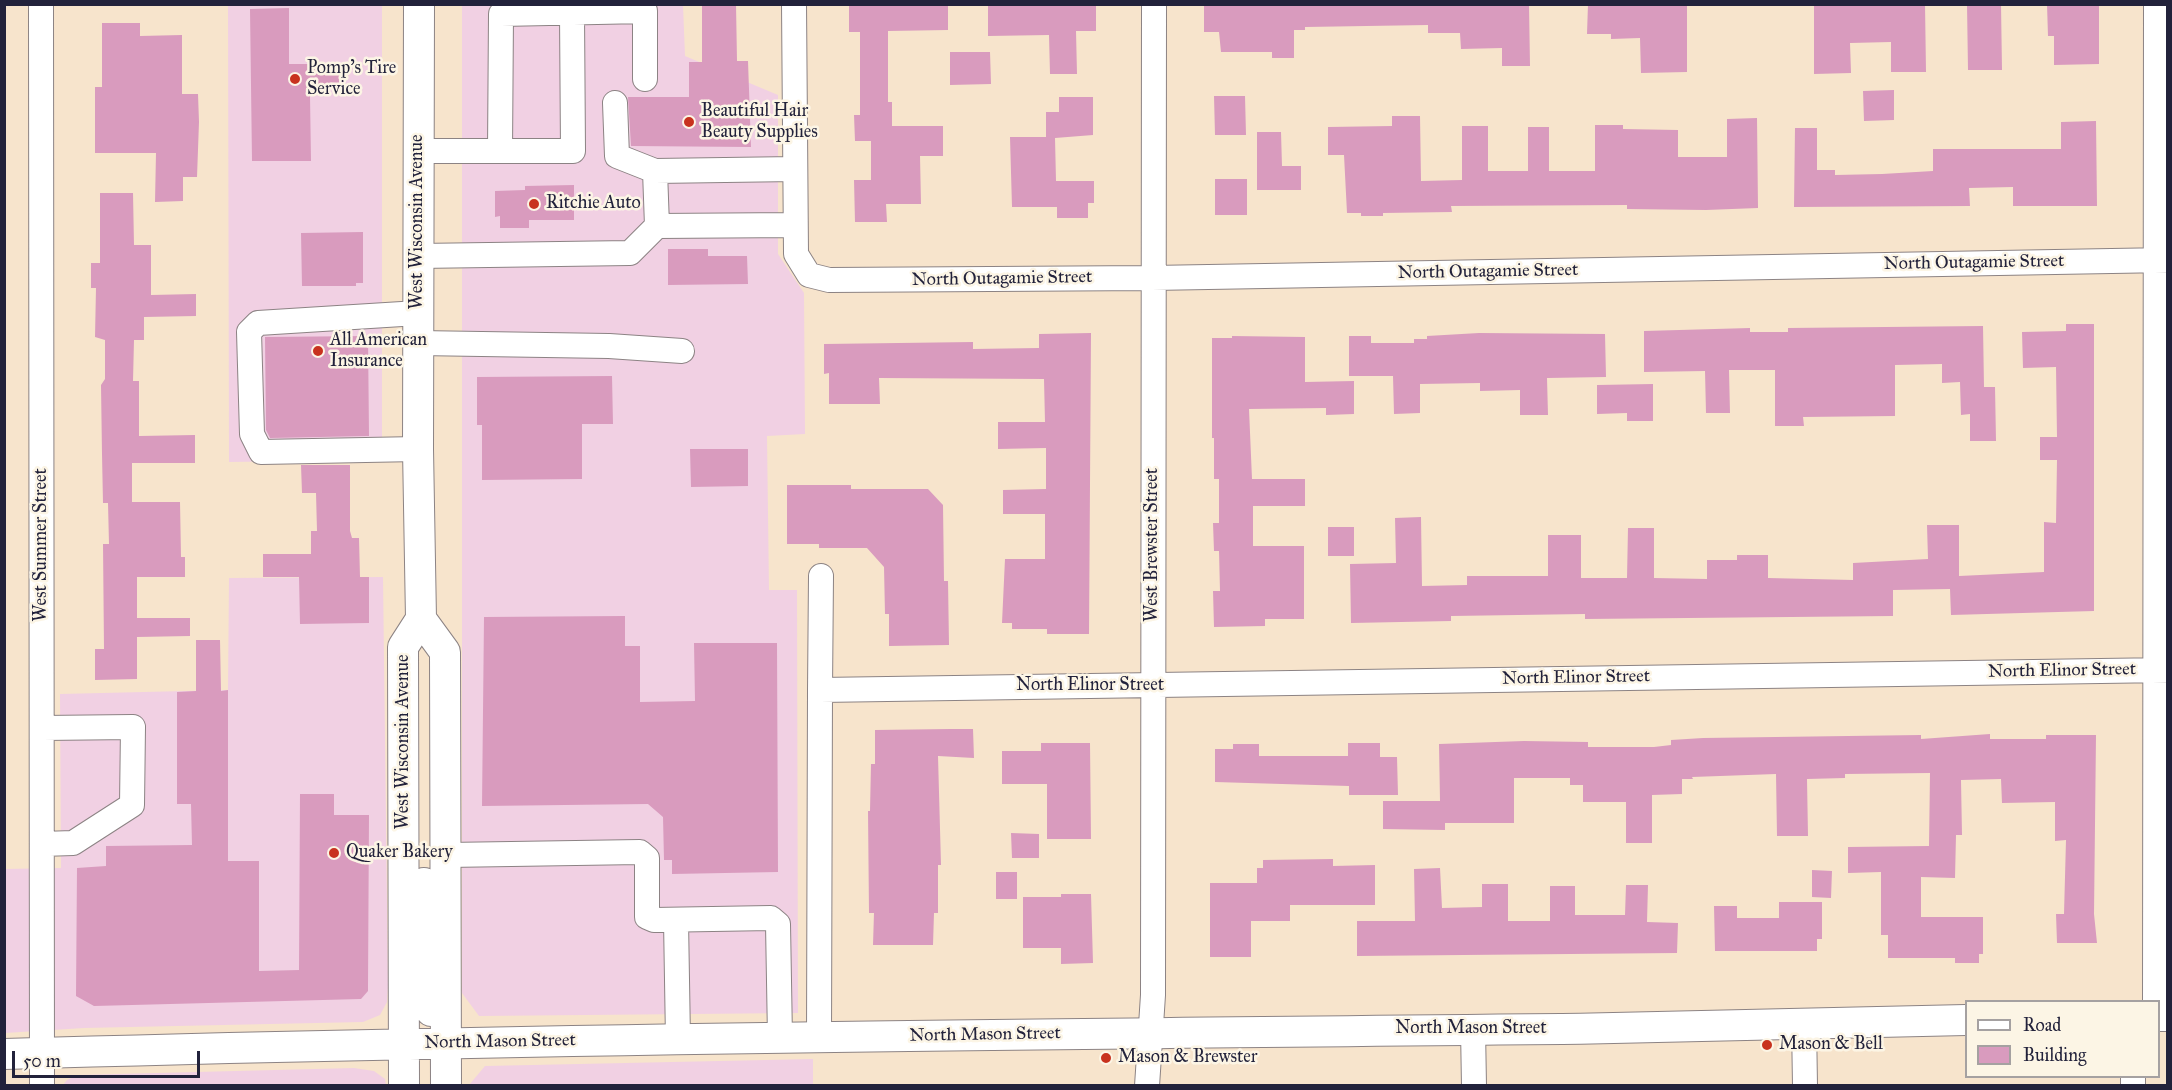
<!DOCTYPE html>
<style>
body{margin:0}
#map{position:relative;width:2172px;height:1090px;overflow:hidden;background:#f7e4cc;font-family:"IM FELL Great Primer",serif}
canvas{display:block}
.frame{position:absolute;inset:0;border:6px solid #22223b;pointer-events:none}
.legend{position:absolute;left:1965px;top:1000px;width:195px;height:78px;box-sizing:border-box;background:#fcf5e5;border:2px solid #a5a1a1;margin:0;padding:8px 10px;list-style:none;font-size:18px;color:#22223b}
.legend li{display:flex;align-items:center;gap:12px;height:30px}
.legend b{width:30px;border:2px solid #a5a1a1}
.scale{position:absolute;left:12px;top:1051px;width:188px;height:27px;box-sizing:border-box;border:3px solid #22223b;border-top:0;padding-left:8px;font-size:18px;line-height:21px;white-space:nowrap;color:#22223b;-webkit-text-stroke:4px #fcf5e5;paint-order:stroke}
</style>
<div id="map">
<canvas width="2172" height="1090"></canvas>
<div class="frame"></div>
<ul class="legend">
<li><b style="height:8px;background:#fff"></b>Road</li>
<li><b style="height:16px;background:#d99bbe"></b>Building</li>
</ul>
<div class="scale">50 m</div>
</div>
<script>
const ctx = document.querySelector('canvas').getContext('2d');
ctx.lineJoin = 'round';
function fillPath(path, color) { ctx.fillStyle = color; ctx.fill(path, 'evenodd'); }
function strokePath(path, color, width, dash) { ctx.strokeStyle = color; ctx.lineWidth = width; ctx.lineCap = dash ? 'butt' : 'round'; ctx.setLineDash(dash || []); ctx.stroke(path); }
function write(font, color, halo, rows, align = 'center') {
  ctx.font = font + ' "IM FELL Great Primer",serif'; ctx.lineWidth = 5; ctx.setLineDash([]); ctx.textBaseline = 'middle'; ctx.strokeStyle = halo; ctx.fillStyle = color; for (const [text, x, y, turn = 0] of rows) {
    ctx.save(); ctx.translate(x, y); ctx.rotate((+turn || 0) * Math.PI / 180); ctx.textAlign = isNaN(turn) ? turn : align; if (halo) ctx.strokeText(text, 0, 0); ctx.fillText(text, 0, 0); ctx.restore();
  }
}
fillPath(new Path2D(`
 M228,5h154v455l-153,2z
 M462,5h221l2,51 93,39v159l26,39 1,141 -38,2 2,154h28l1,423 -319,3 -17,-23z
 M383,577l5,409 -1,16 -7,13 -17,7 -279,6 -79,5 -1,-164 57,-1 -1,-174 168,-4 1,-112z
 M813,1059v26h-344l16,-19z
 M354,1068l20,3 11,8 1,6h-323l4,-5 11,-5z`), '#f1d0e3');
fillPath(new Path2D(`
 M702,4h34l1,57h11l3,86 -120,-1 -3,-49h61v-35h13z
 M849,4h99v26l-60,1v71h4v24h51v30h-23l1,48h-35l1,18h-32l-1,-42h17v-39h-16l-1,-26h6v-83h-11z
 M988,4h108v27h-20l1,43h-27l-1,-39 -61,1z
 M1204,4h325l1,62h-28v-18l-41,1 -1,-16h-32v-8l-123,2v3h-11v28h-22v-6h-51l-2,-20h-15z
 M1588,4h99v68l-46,1 -1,-35 -29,1v-5h-24z
 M1814,4h111l1,68h-35v-30l-41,1 1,30 -37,1z
 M1967,4h34l1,66h-34z
 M2047,4h52v60l-45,1v-29h-6z
 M289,8v56h26l24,8v14l-29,10 1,65h-59l-2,-152z
 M102,23h38v13l42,-1v59h16l1,28 -2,55h-14v24l-28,1 1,-49h-61v-66h7z
 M950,52h40l1,32 -41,1z
 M1894,90v30l-30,1 -1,-30z
 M1214,96h31l1,39h-31z
 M1059,97h34v38l-38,3 1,43h38v22h-6v15h-31v-11h-45l-2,-70h36v-25h13z
 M1392,116h28l1,65 41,-1v-54h26v45h40v-44h21v44h46v-46h28v4l55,1v27h49v-38l30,-1 1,90 -52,2 -79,-1v-4l-176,1 1,6 -69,1v3h-22v-3h-14l-3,-58h-16v-28l64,-1z
 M2096,121l1,85h-84v-19l-44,1 1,18 -176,1 1,-79h22v42h18v5l47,-1 51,-3v-22h128v-27z
 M1257,132h24l1,34h19v24h-44z
 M1215,179h32v36h-32z
 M574,185v35h-45v8h-29v-12l-5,1v-26l30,-1v-4z
 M100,193h33l1,52h17v50l45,-1v22l-52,1v23h-10l-1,41h6v55l56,-1v28h-63v39h48l1,55h4v20h-48v41h53v18l-53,1v42l-42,1v-31h9l-1,-105h6l-1,-41h-5l-1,-49 -1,-69 4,-6v-39l-10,-3 1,-49h-5v-25h9z
 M363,232v51h-7v3h-54l-1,-53z
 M668,249h40v7h39l1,28 -80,1z
 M2066,324h28v287l-143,4 -1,-26 -57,1v26l-308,3v-5l-134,2v5l-100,2 -1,-59 46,-1 -1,-45 26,-1 1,69 45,-1v-9h81v-41h33v43h46l1,-50h26v50l53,1v-19h30v-5h31v23l85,2v-17l75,-4 -1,-34h32v51l85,-4v-50l12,1 1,-63h-17v-23h17l-1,-70 -33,1 -1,-36 44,-1z
 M1983,326l1,61h11l1,54h-26v-27l-9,1 -1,-33 -18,1v-19l-47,1v51l-92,1 1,9h-29v-56h-46l1,43h-24l-1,-42 -61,1v-41l106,-3v4h38v-4z
 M1091,333l-2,301h-42v-5h-35v-6h-10l3,-64h40v-45h-42v-24l43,-1v-41l-48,1v-27h47l-1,-43 -165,-1 1,26h-51v-31l-5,1v-30l149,-2v7l66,-1v-14z
 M1479,333l126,1 1,43 -59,1 1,37h-28v-25l-40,1v-8l-60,1v29l-26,1 -1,-38h-44v-40h22v7h43v-4h13v-3z
 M368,336l1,100 -99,2 -4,-8 -1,-93z
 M1232,336l73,1v45l49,-1v33l-28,1v-7l-77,1 3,70h53v27h-52v40h51v73h-39v7l-51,1 -1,-36h7l-1,-40h-5l-1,-28h6v-44h-5v-41h-2v-100h20z
 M612,376l1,48h-31v55l-100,1v-55h-5v-48z
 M1653,384v37h-26v-8l-30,1v-29z
 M690,449h58v37l-57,1z
 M301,465h49v66l2,7h7l1,39h9v46l-69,1 -1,-47h-36v-23h48v-23h6l-1,-38h-14z
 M787,485h64v4h77l15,16 1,76h4l1,64 -60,1v-32h-4l-1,-47 -17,-19h-48v-4h-32z
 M1328,527h26v29h-26z
 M625,616v30h15v56l55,-1 -1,-58h83l1,229 -106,2v-14h-8l-1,-43 -15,-13 -166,2 2,-189z
 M196,640h24l1,51 7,-1v171h31v110l40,-1 1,-176h34v21h35l-1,170v6l-7,8 -267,7 -18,-10 1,-128 29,-2v-20l86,-1 -1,-41h-14v-112l19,-1z
 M950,729h23l1,29 -36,-2 3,109h-3v48h-4l-1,32h-60l1,-32h-5l-1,-102h2l1,-47h4v-34z
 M1990,734v5h56v-4h50l-2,179 3,29h-40l-1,-29h8l2,-74 -11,1v-39l-53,1 -1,-24 -40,1 1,55h-6l-1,43 -34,-1v40h62v37h-4v9h-24v-5h-67v-23h-7v-63l-33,1v-26l81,-1 1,-73 -85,1v4l-38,1 1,57h-31l-1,-62 -84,3 1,2h-11v15l-30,1v48h-26v-41h-43v-17h-13v-7h-56v45h-69v7l-62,-1v-28h57l-1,-57 85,-3 64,1v5h66l17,-2v-5l32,-2 218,-3v4z
 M1041,743h49l1,96h-44v-55h-45v-33h39z
 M1348,743h32v14h17l1,38h-49v-9l-134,-4v-33h18v-5h26v12h89z
 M1011,833l28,1v24h-27z
 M1333,859v7l42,-1v40h-85v16h-39v36h-41v-74h47v-15h6v-8z
 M1440,868l2,40 40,-1v-23h26v37h42v-35h25v29h50l1,-30h22l-1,37 31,1 -1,30 -320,3v-35h58l-1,-52z
 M1812,870l20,1 -1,27 -19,-1z
 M996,872h21v27h-21z
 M1061,894h30l2,69 -32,1v-16h-38v-51h38z
 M1779,902h43v37h-5v12h-102l-1,-45h23v12h42z`), '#d99bbe');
const minor = new Path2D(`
 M41,4l1,1082
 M794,4l2,250 13,21 20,5 323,-2 1016,-18
 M615,103l2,53 38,15
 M419,151h81l1,-137 144,-3v68
 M500,151h73l-1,-137
 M657,226l-2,-55 140,-2
 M418,256l212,-3 27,-27 138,-1
 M418,343l191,3 73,5
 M418,449l-157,3 -9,-18 -3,-102 9,-9 160,-10
 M820,690l1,-114
 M42,844l31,-1 59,-38 1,-78 -90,1
 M447,855l193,-3 7,6v59l7,3 117,-2 7,6 2,114
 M676,920l2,120
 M2155,1002l1,-998
 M1804,1023l1,63
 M1473,1029l1,57
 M819,1037l1,-347 1348,-20
 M2133,1076v10
 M1147,1086l6,-91 1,-991`);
const major = new Path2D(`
 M421,619l24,33 1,434
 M424,883l2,109 5,19
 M2158,1016h10
 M4,1054c520,-15 1039,-20 1558,-25 135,-2 270,-7 404,-9
 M404,1086l-1,-439 18,-28 -3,-170 1,-445`);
strokePath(minor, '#8c8384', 26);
strokePath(major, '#8c8384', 32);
strokePath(minor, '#fff', 24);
strokePath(major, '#fff', 30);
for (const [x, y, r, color] of [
 [295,79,6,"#c8321e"],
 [689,122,6,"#c8321e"],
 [534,204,6,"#c8321e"],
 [318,351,6,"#c8321e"],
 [334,853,6,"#c8321e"],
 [1767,1045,6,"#c8321e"],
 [1106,1058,6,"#c8321e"]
]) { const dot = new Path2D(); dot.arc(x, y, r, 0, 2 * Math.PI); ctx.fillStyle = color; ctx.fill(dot); strokePath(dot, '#fcf5e5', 2); }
write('18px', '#22223b', '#fcf5e5', [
 ["Pomp's Tire",307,69],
 ["Service",307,90],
 ["Beautiful Hair",701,112],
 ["Beauty Supplies",701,133],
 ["Ritchie Auto",546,204],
 ["All American",330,341],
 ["Insurance",330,362],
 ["Quaker Bakery",346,853],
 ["Mason & Bell",1779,1045],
 ["Mason & Brewster",1118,1058]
], 'left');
write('18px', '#22223b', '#fcf5e5', [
 ["West Wisconsin Avenue",418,222,-90],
 ["North Outagamie Street",1974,263,-1],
 ["North Outagamie Street",1488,272,-1],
 ["North Outagamie Street",1002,279,-1],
 ["West Summer Street",42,545,-90],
 ["West Brewster Street",1153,545,-90],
 ["North Elinor Street",2062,671,-1],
 ["North Elinor Street",1576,678,-1],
 ["North Elinor Street",1090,686],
 ["West Wisconsin Avenue",404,742,-90],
 ["North Mason Street",1471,1029],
 ["North Mason Street",985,1035,-1],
 ["North Mason Street",500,1042,-1]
]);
</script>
